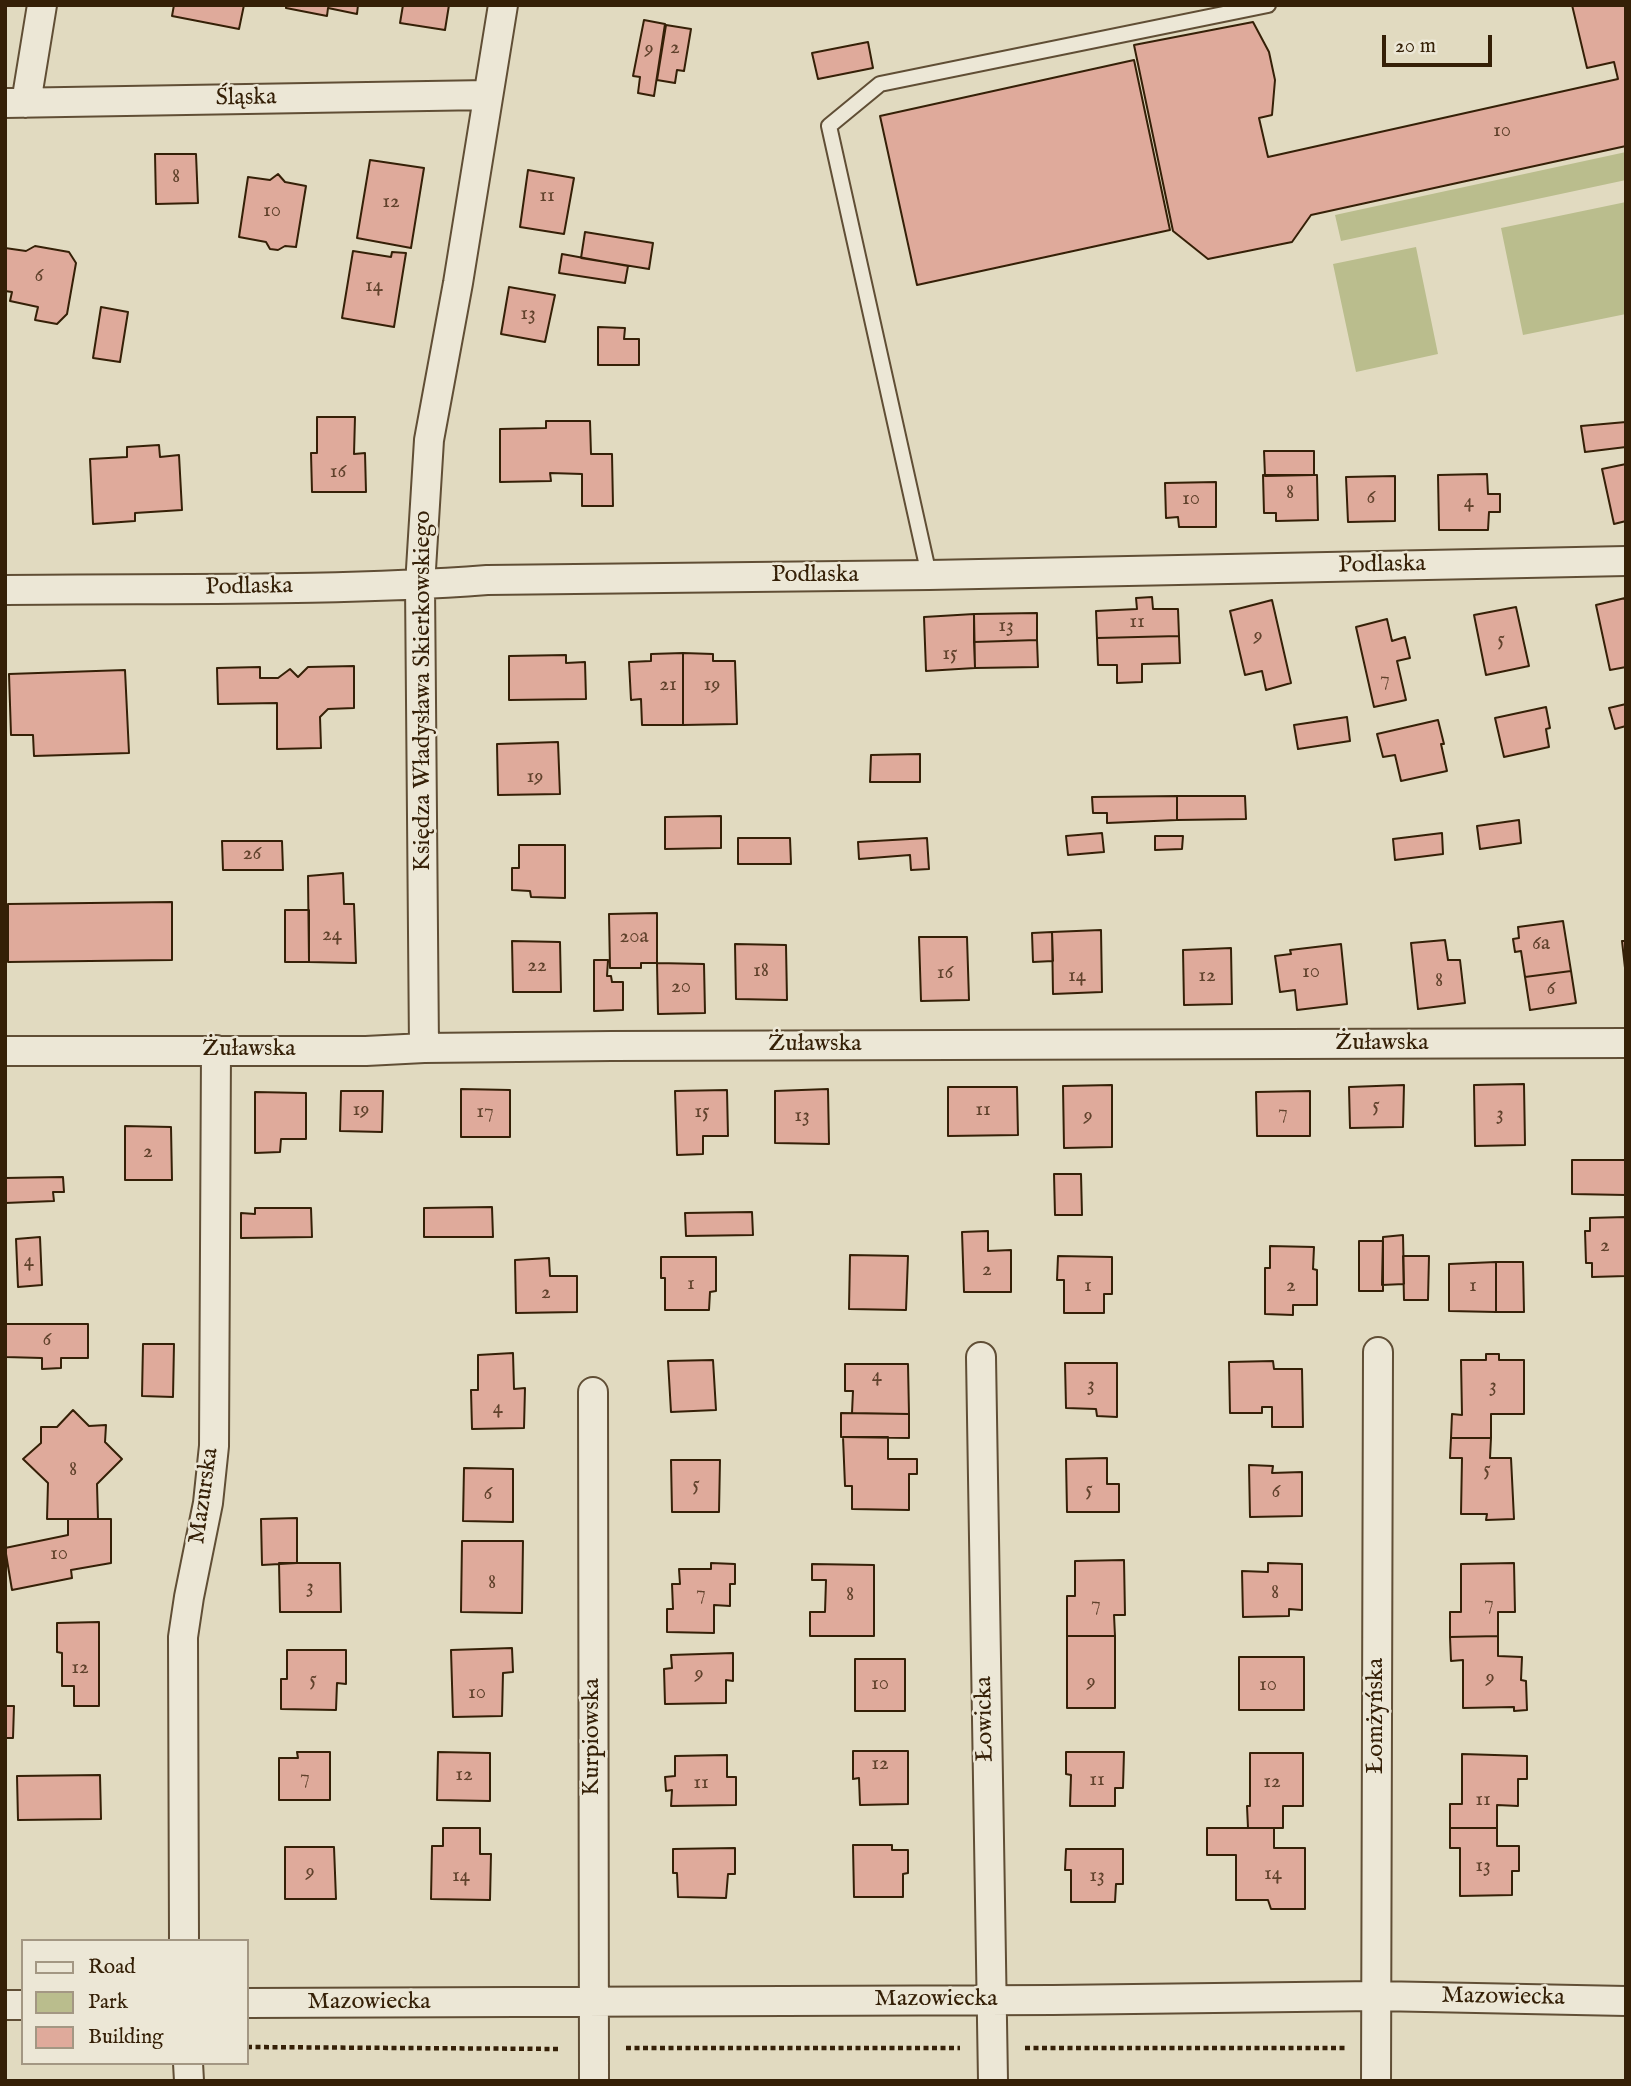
<!DOCTYPE html>
<meta charset="utf-8">
<style>
body{margin:0}
#map{position:relative;width:1631px;height:2086px;overflow:hidden;background:#e1dac0;font-family:"IM FELL English",serif}
canvas{display:block}
.frame{position:absolute;inset:0;border:7px solid #352007;pointer-events:none}
.legend{position:absolute;left:21px;top:1939px;width:228px;height:126px;box-sizing:border-box;background:#ece7d6;border:2px solid #a39783;margin:0;padding:9px 12px;list-style:none;font-size:21px;color:#352007}
.legend li{display:flex;align-items:center;gap:14px;height:35px}
.legend b{width:35px;border:2px solid #a39783}
.scale{position:absolute;left:1382px;top:35px;width:110px;height:32px;box-sizing:border-box;border:4px solid #352007;border-top:0;padding-left:9px;font-size:21px;line-height:24px;white-space:nowrap;color:#352007;-webkit-text-stroke:5px #ece7d6;paint-order:stroke}
</style>
<div id="map">
<canvas width="1631" height="2086"></canvas>
<div class="frame"></div>
<ul class="legend">
<li><b style="height:9px;background:#ece7d6"></b>Road</li>
<li><b style="height:19px;background:#babd8d"></b>Park</li>
<li><b style="height:19px;background:#dfaa9b"></b>Building</li>
</ul>
<div class="scale">20 m</div>
</div>
<script>
const ctx = document.querySelector('canvas').getContext('2d');
ctx.lineJoin = 'round';
function fillPath(path, color) { ctx.fillStyle = color; ctx.fill(path, 'evenodd'); }
function strokePath(path, color, width, dash) { ctx.strokeStyle = color; ctx.lineWidth = width; ctx.lineCap = dash ? 'butt' : 'round'; ctx.setLineDash(dash || []); ctx.stroke(path); }
function write(font, color, halo, rows, align = 'center') {
  ctx.font = font + ' "IM FELL English",serif'; ctx.lineWidth = 5; ctx.setLineDash([]); ctx.textBaseline = 'middle'; ctx.strokeStyle = halo; ctx.fillStyle = color; for (const [text, x, y, turn = 0] of rows) {
    ctx.save(); ctx.translate(x, y); ctx.rotate((+turn || 0) * Math.PI / 180); ctx.textAlign = isNaN(turn) ? turn : align; if (halo) ctx.strokeText(text, 0, 0); ctx.fillText(text, 0, 0); ctx.restore();
  }
}
fillPath(new Path2D(`
 M1626,152v28l-285,61 -6,-26z
 M1626,202v112l-103,21 -22,-107z
 M1416,247l22,107 -82,18 -23,-108z`), '#babd8d');
const building = new Path2D(`
 M174,5h70l-5,24 -67,-13z
 M286,5h72l-1,9 -29,-6 -1,8 -41,-8z
 M403,5h46l-4,25 -45,-7z
 M1572,5h54v141l-315,69 -19,27 -84,17 -35,-28 -39,-186 119,-23 16,30 6,28 -3,35 -13,3 9,39 350,-78 -4,-17 -27,6z
 M644,20l21,4 -11,72 -16,-3 2,-16 -7,-1z
 M666,25l25,4 -7,42 -7,-1 -2,13 -18,-3z
 M868,42l5,26 -55,11 -6,-26z
 M1134,60l36,170 -253,55 -37,-169z
 M155,154h41l2,49 -42,1z
 M370,160l54,8 -13,80 -54,-10z
 M528,170l46,8 -10,56 -44,-7z
 M278,174l7,8 21,4 -10,61 -11,-1 -7,4 -8,-1 -4,-7 -27,-5 9,-60 22,3z
 M585,232l68,11 -4,26 -68,-11z
 M35,246l34,6 7,11 -9,51 -10,10 -22,-4 3,-13 -28,-6 2,-9 -7,-1v-43l21,3z
 M353,251l38,6 1,-5 14,1 -12,74 -52,-9z
 M562,254l66,12 -3,17 -66,-10z
 M509,287l46,8 -10,47 -44,-8z
 M101,307l27,5 -8,50 -27,-4z
 M598,327l27,1 -1,11h15v26h-41z
 M317,417h38l-1,37 11,-1 1,39h-54l-1,-39h6z
 M546,421h44l1,33h21l1,52h-31v-32l-32,-1 1,8 -51,1v-53l46,-1z
 M1626,422v25l-41,5 -4,-26z
 M159,445l1,12 19,-2 3,55 -47,3v8l-42,3 -3,-65 37,-2v-10z
 M1264,451h50v24l-49,1z
 M1626,464v57l-12,3 -12,-55z
 M1487,474l1,20h12v18h-11l-1,18h-49l-1,-55z
 M1263,475h54l1,45 -42,1v-8h-12z
 M1395,476v45l-47,1 -2,-45z
 M1216,482v45h-37l-1,-10 -12,1 -1,-35z
 M1152,597l1,12h25l1,27 -82,2 -1,-27 41,-2 -1,-11z
 M1625,598l1,69 -16,3 -14,-65z
 M1272,600l19,83 -25,7 -4,-19 -17,4 -15,-64z
 M1516,607l13,59 -43,9 -12,-60z
 M1037,613v27l-63,2v-28z
 M974,614l1,54 -49,3 -2,-54z
 M1387,619l5,22 13,-4 5,21 -13,3 9,39 -32,7 -18,-80z
 M1179,636l1,27 -38,1v18l-25,1v-18h-19l-1,-27z
 M1037,640l1,27 -63,1 -1,-26z
 M683,653v72h-41l-1,-26 -10,1 -2,-38 22,-1v-7z
 M683,653l30,1v7h22l2,63 -54,1z
 M566,655v8l19,-1 1,37 -77,1v-44z
 M354,666v42l-26,1 -8,8 1,31 -44,1v-46l-59,1 -1,-36 43,-1v11h18l12,-9 8,8 10,-10z
 M125,670l4,83 -95,3 -1,-21h-22l-2,-61z
 M1626,704v22l-11,3 -6,-21z
 M1546,707l4,21 -4,1 3,18 -45,10 -9,-39z
 M1347,717l3,24 -52,8 -4,-24z
 M1438,720l6,24h-3l6,27 -46,10 -6,-26 -12,2 -6,-23z
 M558,742l2,52 -62,1 -1,-51z
 M920,754v28h-50l1,-27z
 M1177,796v24l-70,3v-10h-14l-1,-16z
 M1177,796h68l1,23 -69,1z
 M721,816v32l-56,1v-32z
 M1519,820l2,23 -41,6 -3,-23z
 M1102,833l2,19 -36,3 -2,-19z
 M1442,833l1,21 -48,6 -2,-21z
 M1155,836h28l-1,13 -27,1z
 M738,838h52l1,26h-53z
 M927,838l2,31 -18,1 -1,-15 -51,4 -1,-17z
 M222,841h60l1,29h-60z
 M519,845h46v53l-34,-1 -1,-6 -18,-1v-22h7z
 M343,873l1,31h10l2,59 -47,-1 -1,-86z
 M172,902v58l-164,2v-58z
 M285,910h24v52h-24z
 M657,913v50h-16v5h-31l-1,-54z
 M1563,921l8,50 -46,6 -4,-26 -6,1 -2,-13 6,-1 -1,-11z
 M1101,930l1,62 -49,2 -1,-62z
 M1052,932l1,29 -20,1 -1,-29z
 M919,937h48l2,63 -48,1z
 M1445,940l3,20h12l5,43 -47,6 -7,-66z
 M512,941l48,1 1,50h-48z
 M1622,941h4v36z
 M735,944l51,1 1,55 -51,-1z
 M1341,944l6,60 -50,6 -2,-20 -15,2 -5,-36 16,-2 -1,-4z
 M1231,948l1,56 -48,1 -1,-55z
 M594,960h14l-1,16h4l1,6h11v28l-29,1z
 M657,963l47,1 1,49 -47,1z
 M1571,971l5,32 -46,7 -5,-33z
 M1524,1084l1,61 -50,1 -1,-61z
 M1112,1085v62l-48,1 -1,-62z
 M1404,1085l-1,42 -53,1 -1,-41z
 M948,1087h69l1,48 -70,1z
 M461,1089l49,1v47h-49z
 M828,1089l1,55 -54,-1v-52z
 M727,1090l1,46h-25v18l-26,1 -2,-64z
 M341,1091h42l-1,41 -42,-1z
 M1310,1091v45h-53l-1,-44z
 M255,1092l51,1v46h-25l-1,13 -25,1z
 M125,1126l46,1 1,53h-47z
 M1572,1160h54v35l-54,-1z
 M1054,1174h27l1,41h-27z
 M63,1177l1,15h-11l1,9 -49,2v-25z
 M492,1207l1,30h-69v-29z
 M255,1208h56l1,29 -71,1v-25l14,1z
 M752,1212l1,23 -67,1 -1,-23z
 M1626,1217v59l-34,1v-14h-6l-1,-32h5v-13z
 M988,1231v20l23,-1v42h-47l-2,-60z
 M1403,1235l1,49 -22,1 1,-48z
 M40,1237l2,48 -24,2 -2,-48z
 M1359,1241h24v50h-24z
 M1270,1246l44,1 -1,22 4,1v35h-24v10l-28,-1v-46h5z
 M850,1255l58,1 -2,54 -57,-1z
 M1058,1256l54,1v37h-8v19h-40v-33h-7z
 M1403,1256h26l-1,44h-24z
 M661,1257h55v34l-6,1 -1,18h-44v-32h-4z
 M549,1258l1,18h27v36l-61,1 -1,-53z
 M1496,1262h27l1,50h-28z
 M1496,1262v50l-47,-1v-47z
 M5,1324h83v34h-27v10l-19,1v-11l-37,-1z
 M143,1344h31l-1,53 -31,-1z
 M513,1353l1,36 11,-1 -1,40 -52,1 -1,-39h7v-35z
 M1486,1354h13v6h25v54h-33v24h-40l1,-24 10,1 -1,-55h25z
 M713,1360l3,50 -45,2 -3,-51z
 M1273,1361l1,8h28l1,58h-31v-20h-10v6h-32l-1,-51z
 M1065,1363h52v54l-20,-1 -1,-7 -30,-1z
 M845,1364h63l1,50 -57,-1 1,-22h-8z
 M73,1410l16,16 17,-1 -1,17 17,17 -25,25 1,35h-51l1,-36 -25,-24 18,-16v-16h16z
 M841,1413l68,1v24l-68,-1z
 M843,1437h45v22h29v15h-8v36l-57,-1v-23h-7z
 M1451,1438h40l-1,20h21l3,61 -28,1 1,-6h-26l1,-56h-12z
 M1107,1458v26h12v28h-52l-1,-53z
 M671,1460h49l-1,52h-47z
 M1249,1465l24,1 -1,7 30,-1v44l-52,1z
 M464,1468l49,1v53l-50,-1z
 M297,1518v45l-35,2 -1,-46z
 M68,1519h43v44l-40,7 1,8 -60,12 -7,-42 63,-13z
 M462,1541h61l-1,72 -61,-1z
 M1124,1560l1,55h-11l1,21h-48v-40h8v-35z
 M279,1563h61l1,49h-61z
 M711,1563l24,1v20h-5v22l-16,-1v28l-47,-1v-23h6l-1,-25h8l-1,-15h32z
 M1268,1563l34,1v46l-13,-1v7l-46,1 -1,-46 26,1z
 M1514,1563l1,49h-17v24l-48,1v-25h11v-48z
 M812,1564l62,1v71h-64v-24h15l1,-32h-14z
 M99,1622v84h-25v-20h-12v-33l-5,-1v-29z
 M1067,1636h48v72h-48z
 M1498,1636v20l24,1 -1,23 5,1 1,29 -13,1v-4l-51,1v-48l-12,1 -1,-24z
 M512,1648l1,24 -10,1 -1,43 -49,1 -2,-67z
 M287,1650h59v34l-9,-1 -1,27 -55,-1v-30h6z
 M733,1653v28l-7,-1v23l-61,1 -1,-35 8,-1 -1,-13z
 M1239,1657h65v53h-65z
 M855,1659h50v52h-50z
 M5,1706h9l-1,32h-8z
 M853,1751h55v53l-48,1 -1,-27 -6,1z
 M297,1752h33v48h-51v-42h19z
 M438,1752l52,1v48l-53,-1z
 M1066,1752h58l-1,36h-8v18h-45l1,-31 -5,-1z
 M1250,1753h53v53h-20v22h-35l-1,-22h3z
 M1462,1754l65,2v23h-9v27l-21,-1v23h-47v-24h12z
 M727,1755v22h9v28l-65,1 1,-16 -6,1 -1,-14 10,-1v-20z
 M100,1775l1,44 -83,1 -1,-44z
 M443,1828h37v26h11l-1,46 -59,-1 1,-53h11z
 M1207,1828h67v20h31v61h-34l-3,-9h-32v-45h-29z
 M1450,1828h47v18h22v25h-7v24l-52,1v-48h-10z
 M853,1845h39v5h16v23l-5,1v23h-49z
 M285,1847h49l2,52h-51z
 M735,1848v26h-7l-2,24 -48,-1 -1,-24h-4v-24z
 M1066,1849h57v35h-7l-1,18h-44v-32h-6z`);
fillPath(building, '#dfaa9b');
strokePath(building, '#352007', 2);
const service = new Path2D(`
 M929,575l-100,-449 51,-42 388,-79`);
const minor = new Path2D(`
 M5,103l483,-8
 M26,103l16,-98
 M5,590c160,-2 322,2 482,-10l442,-5 697,-14
 M424,1048l-4,-463 9,-145 29,-157 45,-278
 M5,1051h361l58,-3 187,-2 1015,-3
 M981,1357l12,724
 M593,1392l1,689
 M184,1941l-1,-304 6,-40 19,-94 6,-57 2,-396
 M247,2003l806,-3 323,-4 250,5
 M5,2005h18
 M188,2063l1,18
 M1376,2081l2,-729`);
strokePath(service, '#604e35', 18);
strokePath(minor, '#604e35', 32);
strokePath(new Path2D(`
 M247,2047l314,2
 M626,2048h334
 M1025,2048h320`), '#352007', 4.5, [5, 3.5]);
strokePath(service, '#ece7d6', 14);
strokePath(minor, '#ece7d6', 28);
write('21px', '#60422c', null, [
 ["2",675,49],
 ["9",649,50],
 ["10",1502,132],
 ["8",176,178],
 ["11",547,197],
 ["12",391,203],
 ["10",272,212],
 ["6",39,277],
 ["14",374,287],
 ["13",528,315],
 ["16",338,473],
 ["8",1290,494],
 ["6",1371,499],
 ["10",1191,500],
 ["4",1469,503],
 ["11",1137,623],
 ["13",1006,627],
 ["9",1258,637],
 ["5",1501,641],
 ["15",950,655],
 ["7",1385,681],
 ["21",668,686],
 ["19",712,686],
 ["19",535,778],
 ["26",252,855],
 ["24",332,936],
 ["20a",634,938],
 ["6a",1541,945],
 ["22",537,967],
 ["18",761,972],
 ["10",1311,973],
 ["16",945,974],
 ["14",1077,977],
 ["12",1207,977],
 ["8",1439,982],
 ["20",681,988],
 ["6",1551,990],
 ["5",1376,1107],
 ["19",361,1111],
 ["11",983,1111],
 ["17",485,1113],
 ["15",702,1113],
 ["7",1283,1114],
 ["3",1500,1115],
 ["13",802,1117],
 ["9",1088,1117],
 ["2",148,1153],
 ["2",1605,1247],
 ["4",29,1262],
 ["2",987,1271],
 ["1",691,1285],
 ["1",1088,1287],
 ["2",1291,1287],
 ["1",1473,1287],
 ["2",546,1294],
 ["6",47,1341],
 ["4",877,1377],
 ["3",1091,1386],
 ["3",1493,1387],
 ["4",498,1409],
 ["8",73,1471],
 ["5",1487,1471],
 ["5",696,1486],
 ["5",1089,1491],
 ["6",1276,1493],
 ["6",488,1495],
 ["10",59,1555],
 ["8",492,1584],
 ["3",310,1588],
 ["8",1275,1594],
 ["7",701,1595],
 ["8",850,1596],
 ["7",1489,1605],
 ["7",1096,1606],
 ["12",80,1669],
 ["9",699,1675],
 ["9",1490,1679],
 ["5",313,1681],
 ["9",1091,1683],
 ["10",880,1685],
 ["10",1268,1686],
 ["10",477,1694],
 ["12",880,1765],
 ["12",464,1776],
 ["7",305,1779],
 ["11",1097,1781],
 ["12",1272,1783],
 ["11",701,1784],
 ["11",1483,1801],
 ["13",1483,1867],
 ["9",310,1873],
 ["14",1273,1875],
 ["14",461,1877],
 ["13",1097,1877]
]);
write('24px', '#352007', '#ece7d6', [
 ["Śląska",246,99,-1],
 ["Podlaska",1382,566,-1],
 ["Podlaska",815,576],
 ["Podlaska",249,588,-1],
 ["Księdza Władysława Skierkowskiego",424,691,-90],
 ["Żuławska",1382,1044],
 ["Żuławska",815,1045],
 ["Żuławska",249,1050],
 ["Mazurska",205,1496,-82],
 ["Łomżyńska",1377,1716,-90],
 ["Łowicka",986,1719,-91],
 ["Kurpiowska",593,1737,-90],
 ["Mazowiecka",1503,1998,1],
 ["Mazowiecka",936,2000],
 ["Mazowiecka",369,2003]
]);
</script>
